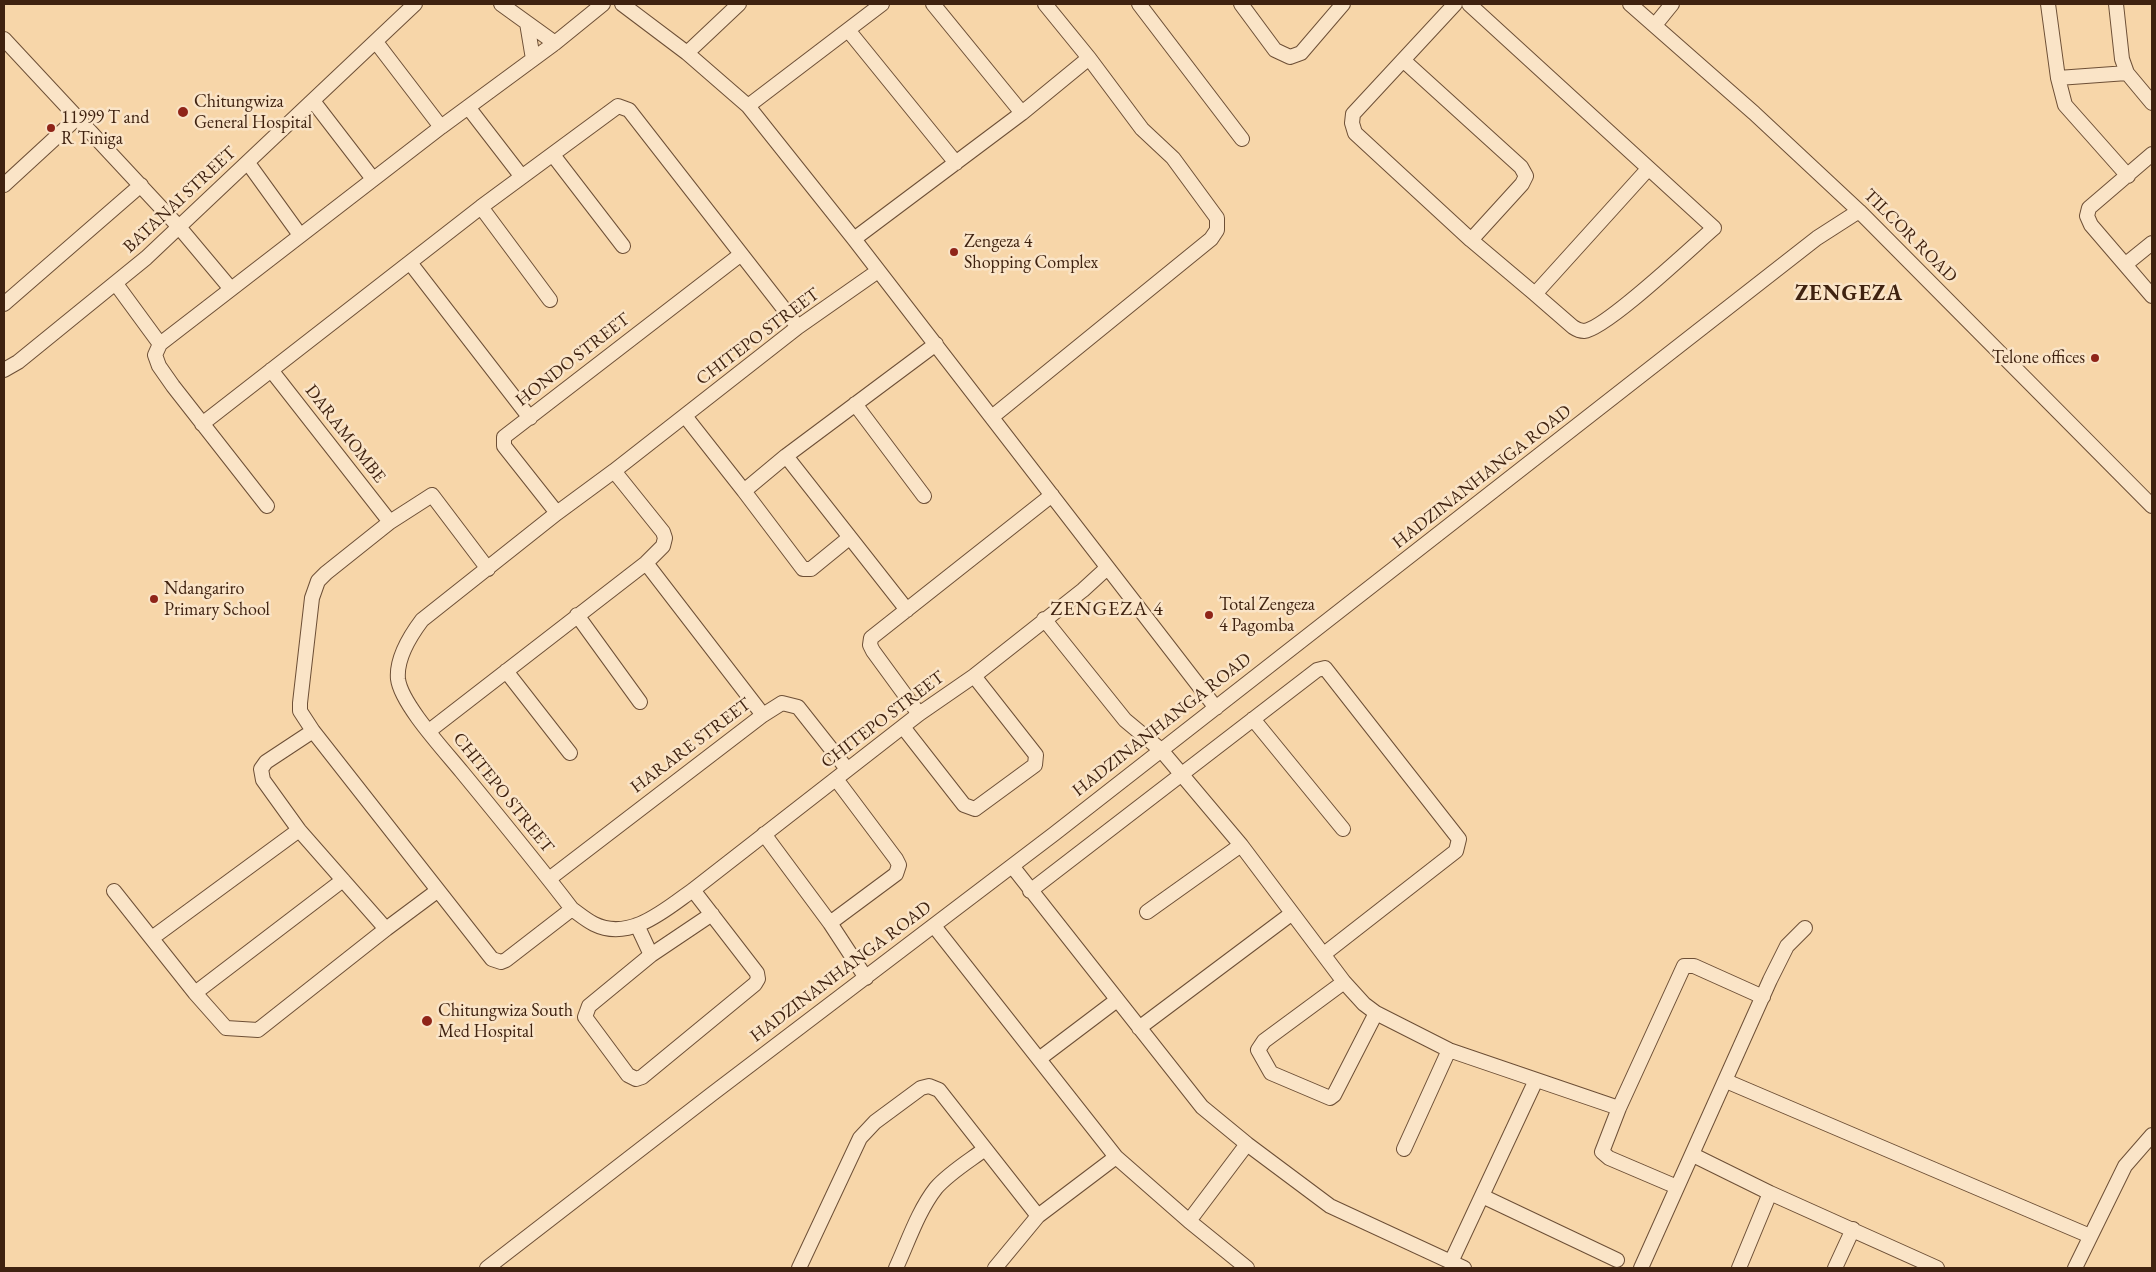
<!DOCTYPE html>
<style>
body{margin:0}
#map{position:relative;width:2156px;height:1272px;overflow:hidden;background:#f7d6a9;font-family:"EB Garamond",serif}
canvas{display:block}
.frame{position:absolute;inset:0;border:5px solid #3f2210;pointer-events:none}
</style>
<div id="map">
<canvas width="2156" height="1272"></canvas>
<div class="frame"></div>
</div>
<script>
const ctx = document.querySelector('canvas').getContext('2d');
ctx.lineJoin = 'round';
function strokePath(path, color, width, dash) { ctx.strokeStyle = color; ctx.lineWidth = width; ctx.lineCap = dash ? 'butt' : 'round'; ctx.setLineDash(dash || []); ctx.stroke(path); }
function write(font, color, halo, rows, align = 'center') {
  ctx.font = font + ' "EB Garamond",serif'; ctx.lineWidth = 5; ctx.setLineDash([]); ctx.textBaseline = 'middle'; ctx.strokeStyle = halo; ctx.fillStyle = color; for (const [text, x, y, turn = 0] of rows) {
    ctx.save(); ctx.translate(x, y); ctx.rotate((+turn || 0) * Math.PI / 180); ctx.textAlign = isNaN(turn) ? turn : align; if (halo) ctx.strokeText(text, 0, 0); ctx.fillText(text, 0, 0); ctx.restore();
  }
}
const minor = new Path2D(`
 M501,4l54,39
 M622,4l65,49 61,53 106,133 362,469
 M933,4l89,109
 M1139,4l103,135
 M1241,4l34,46 15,7 11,-4 42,-49
 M1469,4l245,224c-21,18 -108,101 -130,103 -4,0 -8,-2 -11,-4l-38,-33
 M1630,4l124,109 105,98 293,295
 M2048,4l10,74 7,27 63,71
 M2116,4l6,55 5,14 25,30
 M527,23l6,36
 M1655,25l17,-21
 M848,30l108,133
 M4,39l175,188 52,62
 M376,42l65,85
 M687,53l52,-49
 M1403,60l118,107 5,9 -4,8 -51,56 -116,-107 -3,-10 1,-9 102,-110
 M2058,78l69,-5
 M313,101l60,78
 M748,106l134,-102
 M468,107l54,70
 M2152,154l-63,54 -2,8 4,9 61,71
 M553,155l70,91
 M248,163l52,72
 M4,185l74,-68
 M481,207l69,93
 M854,239l168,-126 67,-55 -44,-54
 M1471,240l64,54 113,-125
 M411,264l119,154
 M2126,264l26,-21
 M878,271l-80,56 -184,144 -57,42 -135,107c-12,16 -26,38 -24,59 3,25 47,72 64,93 37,45 74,90 110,137 7,5 14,11 22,15 36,18 72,-15 99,-34l226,-176 55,-38 109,-86 24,-22
 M116,284l44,60 281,-217 114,-84 48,-39
 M4,304l137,-119
 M160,344l-5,11 4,11 14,20 94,120
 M4,370l14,-8 128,-104 269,-254
 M271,370l119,152
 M855,404l69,92
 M685,416l59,75 42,-35 150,-112
 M992,417l219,-178 6,-9v-12l-44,-60 -31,-29 -53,-71
 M202,424l279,-217 137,-101 11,4 169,217
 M786,456l121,154
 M744,491l59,78h8l38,-31
 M557,513l-53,-67v-9l236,-182
 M646,563l117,152
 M488,569l-56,-74 -42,27 -64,51 -8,8 -6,17 -12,105v8l13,20 179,228 9,3 5,-2 66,-51
 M577,615l63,87
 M1044,619l81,101 36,30 80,95 103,137 20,22 12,9 73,37 170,58
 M506,671l64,82
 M919,714l-46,-63 -3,-6 1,-7 181,-143
 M1253,719l90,110
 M903,727l61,78 11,4 60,-44 1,-10 -62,-79
 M313,731l-47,31 -5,7 2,11 36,50 87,99
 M429,731l217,-168 17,-17 2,-8 -2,-6 -49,-61
 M764,834l66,89 36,55
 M1012,866l190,241 45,37 83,62 134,62
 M549,879l214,-164 19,-12 16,4 49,62
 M114,891l81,102 31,35 32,2 128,-101 51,-38
 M1030,891l287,-221 8,-2 134,171 -3,12 -132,103
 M1147,912l94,-67
 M830,923l66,-49 3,-9 -3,-6 -60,-80
 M637,925l14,30 -62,51 -4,11 43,58 8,4 6,-2 113,-93 3,-5 -1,-6 -64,-83
 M934,926l182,231 73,64 58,47
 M152,938l147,-108
 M651,955l61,-41
 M1344,982l-80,59 -6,9 13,23 59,25 4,-3 42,-82
 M195,993l148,-113
 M1139,1028l152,-114
 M1039,1059l78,-59
 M1726,1081l364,155
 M1404,1149l45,-99
 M1693,1155l77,38 167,75
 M1677,1187l-68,-29 -7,-6 17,-44 65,-142h10l69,31
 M1482,1196l135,64
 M1189,1221l58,-77
 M1451,1262l85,-182
 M487,1268l225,-174 342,-260 763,-596 42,-27
 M799,1268l61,-130 15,-16 46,-34 8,-2 10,4 99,126
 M896,1268c12,-26 22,-57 40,-80 13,-15 33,-27 49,-39
 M995,1268l43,-52 78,-59
 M1641,1268l129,-288 17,-34 18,-18
 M1739,1268l31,-75
 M1835,1268l18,-39
 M2075,1268l50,-102 27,-31`);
strokePath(minor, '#6d4f36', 16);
strokePath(minor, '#fae4c7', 14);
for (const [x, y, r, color] of [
 [183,112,6,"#8f2418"],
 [51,128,5,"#8f2418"],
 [954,252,5,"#8f2418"],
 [2095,358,5,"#8f2418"],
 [154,599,5,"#8f2418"],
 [1209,615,5,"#8f2418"],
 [427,1021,6,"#8f2418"]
]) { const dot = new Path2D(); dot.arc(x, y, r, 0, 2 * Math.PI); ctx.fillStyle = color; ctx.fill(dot); strokePath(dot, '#fae4c7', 2); }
write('18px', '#3f2210', '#fae4c7', [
 ["Chitungwiza",194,102],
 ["General Hospital",194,123],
 ["11999 T and",61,118],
 ["R Tiniga",61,139],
 ["Zengeza 4",964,242],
 ["Shopping Complex",964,263],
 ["Telone offices",2085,358,"right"],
 ["Ndangariro",164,589],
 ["Primary School",164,610],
 ["Total Zengeza",1219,605],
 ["4 Pagomba",1219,626],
 ["Chitungwiza South",438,1011],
 ["Med Hospital",438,1032]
], 'left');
write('18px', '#3f2210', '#fae4c7', [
 ["BATANAI STREET",180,200,-43],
 ["TILCOR ROAD",1910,236,45],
 ["CHITEPO STREET",758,337,-37],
 ["HONDO STREET",573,360,-38],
 ["DARAMOMBE",345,434,52],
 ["HADZINANHANGA ROAD",1482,477,-38],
 ["CHITEPO STREET",883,720,-37],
 ["HADZINANHANGA ROAD",1162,725,-38],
 ["HARARE STREET",691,746,-37],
 ["CHITEPO STREET",503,793,51],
 ["HADZINANHANGA ROAD",841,972,-37]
]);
ctx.letterSpacing = '1px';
write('20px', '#3f2210', '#fae4c7', [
 ["ZENGEZA 4",1107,610]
]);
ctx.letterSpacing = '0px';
ctx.letterSpacing = '1px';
write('bold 22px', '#3f2210', '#fae4c7', [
 ["ZENGEZA",1849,294]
]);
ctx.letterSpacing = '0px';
</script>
